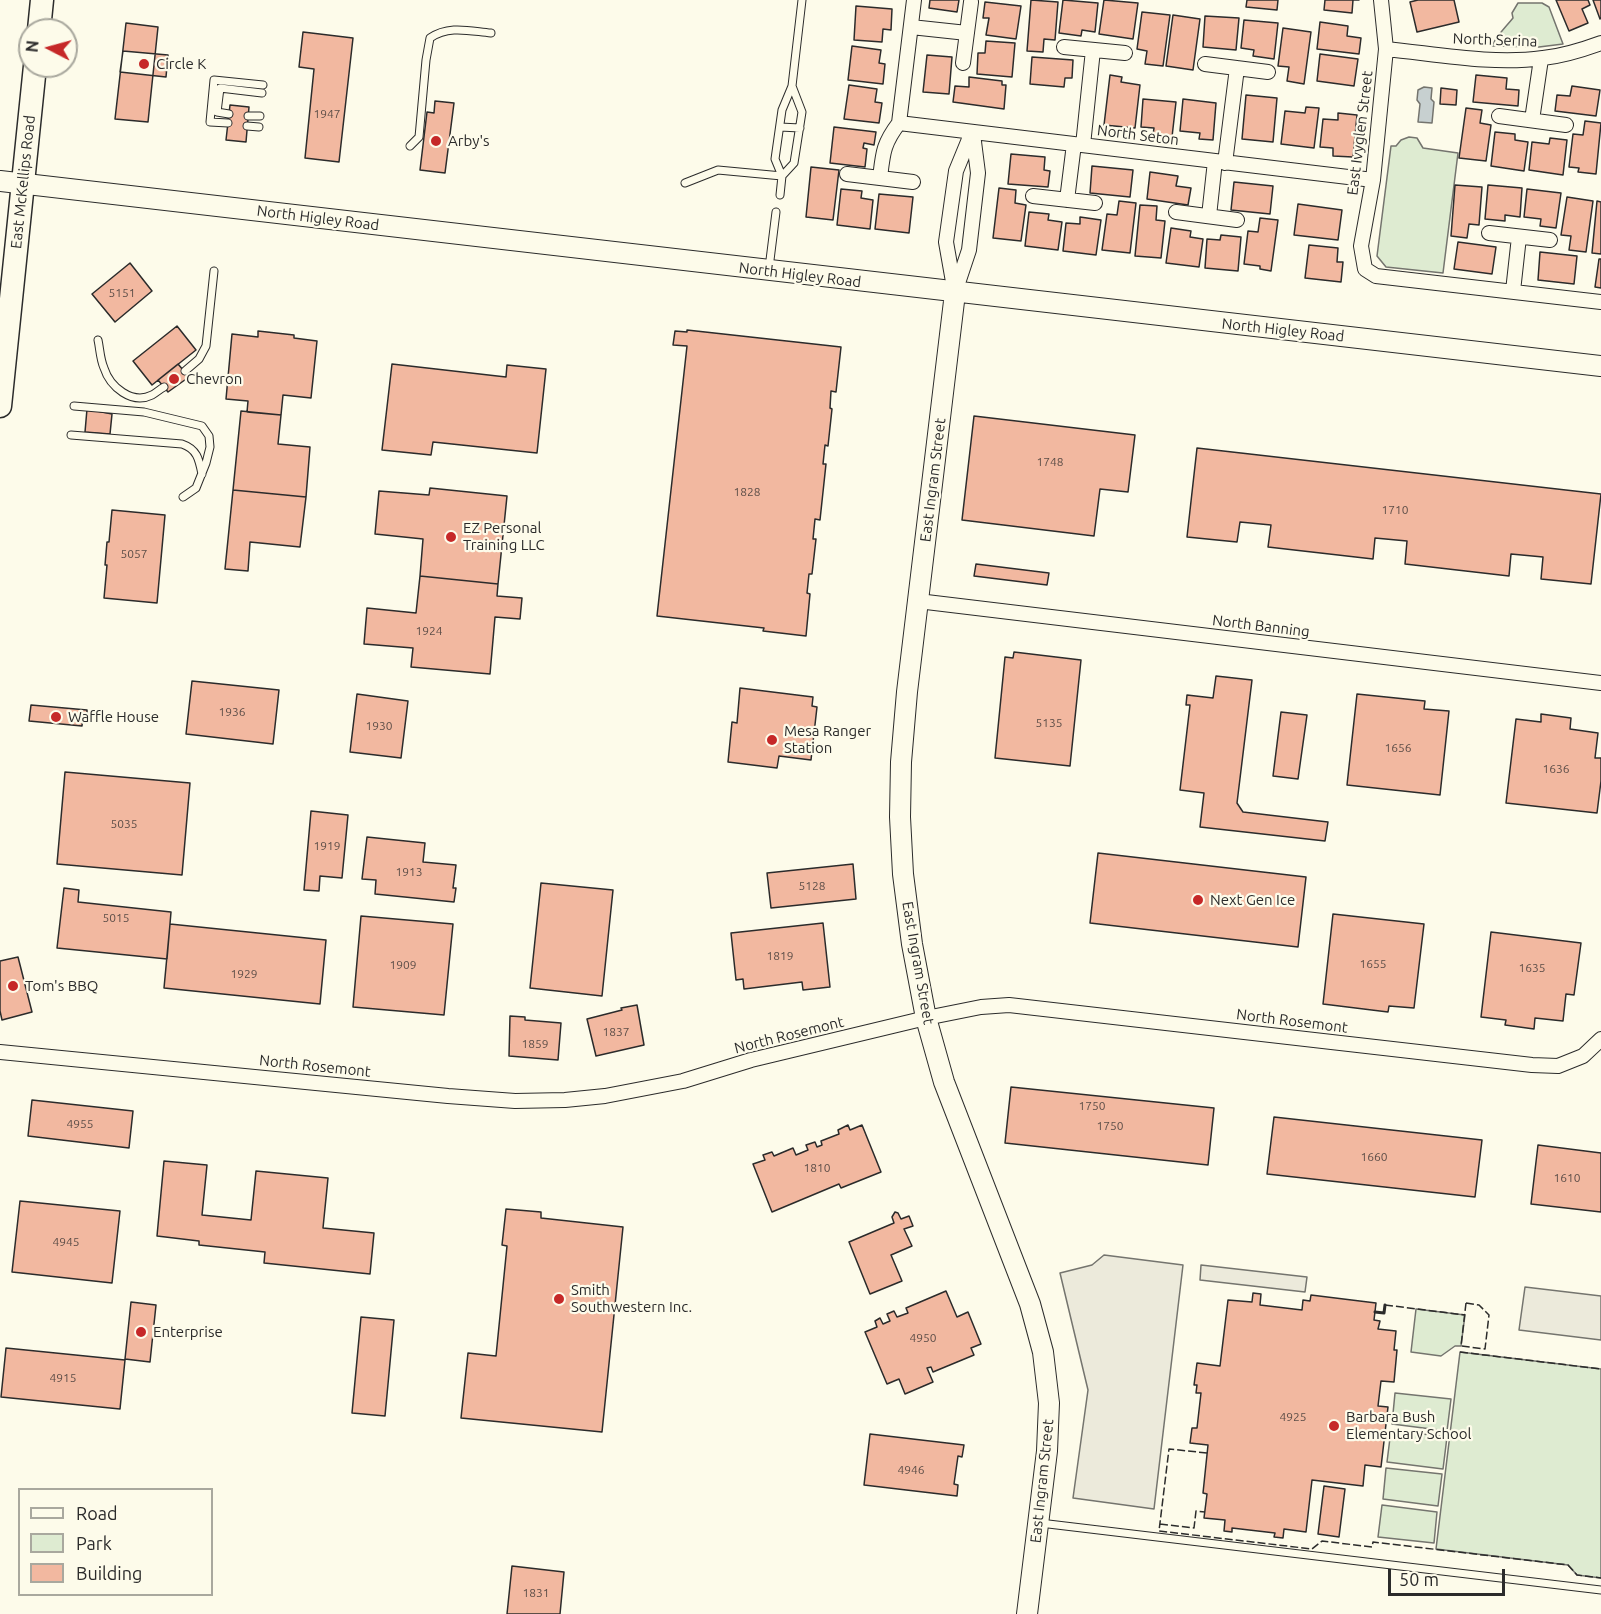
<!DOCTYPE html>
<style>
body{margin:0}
#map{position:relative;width:1601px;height:1614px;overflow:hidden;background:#fdfbea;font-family:Ubuntu,sans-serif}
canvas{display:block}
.legend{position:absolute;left:18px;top:1488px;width:195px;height:108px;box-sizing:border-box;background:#fdfbea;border:2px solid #a9a89e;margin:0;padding:8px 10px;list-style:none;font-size:18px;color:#2b2b2b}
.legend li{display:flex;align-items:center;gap:12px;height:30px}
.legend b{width:30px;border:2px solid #a9a89e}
.north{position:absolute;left:18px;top:18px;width:60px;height:60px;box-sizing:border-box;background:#fdfbea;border:2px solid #a9a89e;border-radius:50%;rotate:276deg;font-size:16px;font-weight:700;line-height:24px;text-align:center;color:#2b2b2b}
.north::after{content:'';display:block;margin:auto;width:21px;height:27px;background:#c62828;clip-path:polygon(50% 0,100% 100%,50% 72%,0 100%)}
.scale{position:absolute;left:1388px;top:1569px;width:117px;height:27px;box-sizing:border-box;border:3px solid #2b2b2b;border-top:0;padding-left:8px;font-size:18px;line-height:21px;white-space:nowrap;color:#2b2b2b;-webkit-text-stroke:4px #fdfbea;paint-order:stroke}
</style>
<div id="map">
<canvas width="1601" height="1614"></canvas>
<ul class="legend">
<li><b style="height:8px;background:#fdfbea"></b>Road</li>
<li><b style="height:16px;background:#deebd1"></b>Park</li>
<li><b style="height:16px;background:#f2b8a0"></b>Building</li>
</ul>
<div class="north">N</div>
<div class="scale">50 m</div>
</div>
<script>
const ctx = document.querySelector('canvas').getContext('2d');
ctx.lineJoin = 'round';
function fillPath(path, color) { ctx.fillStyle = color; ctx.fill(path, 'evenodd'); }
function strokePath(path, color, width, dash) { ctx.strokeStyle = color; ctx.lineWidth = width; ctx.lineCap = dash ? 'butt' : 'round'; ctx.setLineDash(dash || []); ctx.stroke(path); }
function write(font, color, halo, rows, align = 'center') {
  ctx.font = font + ' Ubuntu,sans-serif'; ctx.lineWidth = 4.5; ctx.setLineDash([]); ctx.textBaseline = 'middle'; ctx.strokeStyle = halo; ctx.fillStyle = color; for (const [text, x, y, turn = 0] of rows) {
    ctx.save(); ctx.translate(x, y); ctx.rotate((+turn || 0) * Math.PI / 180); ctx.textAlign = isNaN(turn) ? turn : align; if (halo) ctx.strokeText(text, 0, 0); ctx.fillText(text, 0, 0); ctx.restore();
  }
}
const green = new Path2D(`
 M1518,3h24l7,4 14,37 -24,3 -47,-1c5,-11 13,-18 21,-28l-1,-5z
 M1409,137l8,1 6,10 35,5 -15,120 -57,-6 -9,-11 14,-110h5l5,-6z
 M1416,1309l49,6 -4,31h-6l-14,10 -30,-4z
 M1460,1352l141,17v209l-24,-3 -9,-10 -132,-16z
 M1395,1393l56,6 -4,32 -55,-7z
 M1391,1430l56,7 -4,32 -56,-7z
 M1386,1468l56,6 -4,32 -55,-7z
 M1382,1505l55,7 -3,31 -56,-6z`);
fillPath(green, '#deebd1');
strokePath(green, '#74746e', 1.5);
const parking = new Path2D(`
 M1104,1255l79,10 -29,244 -81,-11 15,-108 -28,-117 32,-8z
 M1201,1265l106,12 -2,15 -105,-12z
 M1525,1287l76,9v44l-82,-10z`);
fillPath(parking, '#eceadb');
strokePath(parking, '#74746e', 1.5);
const water = new Path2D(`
 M1424,87l8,1 -1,11 3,3 -2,21 -14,-1 2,-18 -3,-4 1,-10z`);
fillPath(water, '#c7d0d0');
strokePath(water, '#74746e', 1.5);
const building = new Path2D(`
 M930,0h29l-2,12 -28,-4z
 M1031,0l27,2 -3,38 -11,-1 -1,13 -16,-1z
 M1063,0l35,3 -3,29 -13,-2 -1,6 -22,-3z
 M1104,0l34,3 -5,36 -34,-5z
 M1247,0h31l-1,10 -31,-3z
 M1325,0h34h-6l-1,13 -28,-3z
 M1418,0h36l5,22 -42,10 -7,-30z
 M1556,0h32l2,5 -8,4 6,14 -19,8z
 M1593,0h8v18l-1,1z
 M985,2l36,4 -5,33 -30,-4 3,-17h-6z
 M856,6l36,3 -1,21 -8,-1 -1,13 -28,-2z
 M1142,12l28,3 -7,51 -18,-2 2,-13 -10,-2z
 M1173,15l27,4 -7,51 -27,-4z
 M1205,16l34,2 -3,32 -33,-3z
 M1244,20l34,3 -4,36 -21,-3 1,-6 -13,-2z
 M1320,22l28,4 -1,10 14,2 -2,16 -42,-5z
 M126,23l32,4 -10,95 -33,-3z
 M1283,28l28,4 -7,52 -17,-3 2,-14 -11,-1z
 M303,32l50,6 -14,124 -34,-4 9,-89 -15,-2z
 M986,41l29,2 -3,34 -35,-3 1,-21h7z
 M852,46l29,4 -2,13 6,1 -2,20 -35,-4z
 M123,51l45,4 -2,22 -46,-5z
 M1320,54l38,5 -4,27 -37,-5z
 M927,55l25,2 -3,37 -26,-2z
 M1032,57l41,3 -1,18h-7l-1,9 -34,-3z
 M1110,75l12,2 -1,5 19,3 -5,43 -31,-3z
 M1476,75l31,3 -1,11 13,1 -1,16 -45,-4z
 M969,77l33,4v4h4l-2,24 -51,-7 2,-16 14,1z
 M849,85l28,4 -2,13 7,1 -3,20 -35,-4z
 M1572,86l28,4 -4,26 -41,-5 2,-16 13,1z
 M1441,88l16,2 -1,15 -16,-1z
 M1246,95l31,3 -4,44 -31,-3z
 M1143,99l33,3 -4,35 -19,-2 1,-7 -13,-1z
 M1183,99l33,4 -3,37 -14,-1 1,-6 -20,-2z
 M435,101l19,2 -9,70 -25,-3 7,-58 7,1z
 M230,105l19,2 -3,35 -20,-2z
 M1306,107l13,1 -5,40 -33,-4 4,-33 20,2z
 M1466,108l16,2 -2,13 11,2 -5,36 -27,-3z
 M1338,113l19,2 -4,42 -20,-1v-8l-13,-1 3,-28 15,1z
 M1585,121l16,2 -5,51 -18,-2 1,-4 -10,-1 4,-33 10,1z
 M834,127l42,5 -2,13 -10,-2 -1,5 4,1 -2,18 -35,-4z
 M1495,132l20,2v6l13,2 -4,29 -33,-5z
 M1550,138l17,2 -4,35 -34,-5 3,-28 17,2z
 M1011,154l34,3 -1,13 6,1 -2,16 -40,-3z
 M1092,166l41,4 -3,27 -40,-4z
 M811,167l28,3 -6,50 -27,-3z
 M1150,172l28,4 -2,10 15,2 -3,17 -41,-6z
 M1234,182l39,4 -3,28 -39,-4z
 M1455,185l27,2 -3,38 -10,-1 -2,14 -16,-2z
 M1488,185l34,3 -2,29 -15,-2v6l-20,-2z
 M999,188l17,2 -1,13 11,2 -5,36 -28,-3z
 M841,189l21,2 -1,7 12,2 -3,29 -33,-4z
 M1527,189l34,4 -5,35 -16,-2 1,-7 -17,-2z
 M879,194l34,3 -4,36 -34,-4z
 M1567,197l26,4 -7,51 -17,-2 2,-14 -10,-1z
 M1119,201l17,2 -6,50 -28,-3 5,-36 10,1z
 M1597,201l4,1v52l-9,-1z
 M1298,204l44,6 -4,30 -44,-5z
 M1140,205l17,1 -1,14 9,1 -4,37 -26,-2z
 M1029,212l20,2 -1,6 14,2 -4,28 -33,-4z
 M1080,217l21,3 -5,35 -33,-4 3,-28 14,1z
 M1260,218l18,2 -7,51 -11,-2v-3l-16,-2 4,-33 10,1z
 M1171,228l20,3 -1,6 13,2 -4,28 -33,-4z
 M1221,235l20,2 -3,34 -33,-3 2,-29 13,1z
 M1458,242l38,5 -4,27 -38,-5z
 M1309,245l29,3 -1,14h6l-2,20 -36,-4z
 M1540,252l37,4 -3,28 -36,-4z
 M1599,259h2v29l-6,-1z
 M130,263l22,28 -37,31 -23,-28z
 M177,326l19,24 -44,35 -19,-24z
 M687,330l154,17 -5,45 -5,-1 -1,17 2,1 -4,37 -3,-1 -2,19h3l-6,56 -5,-1 -2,20h3l-4,35h-3l-2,19 3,1 -4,42 -43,-5 1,-3 -107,-12 30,-270 -14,-1 2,-14 12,1z
 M258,331l36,4v3l23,3 -6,57 -28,-3 -2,20 -34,-3 1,-11 -22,-2 6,-65 26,3z
 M178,364l11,13 -21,15 -10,-12z
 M392,364l114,13 1,-12 39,4 -9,84 -104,-11 -2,13 -49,-5z
 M87,409l25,5 -2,20 -25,-2z
 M241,411l40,4 -3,29 32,3 -4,50 -73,-7z
 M974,416l161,19 -7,57 -28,-3 -6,47 -132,-16z
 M1197,448l404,46 -10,90 -50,-5 2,-22 -32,-3 -2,22 -104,-12 2,-23 -32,-3 -2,21 -105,-12 3,-22 -31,-3 -3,20 -50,-5z
 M430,488l77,8 -9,88 -78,-8 3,-37 -48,-5 4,-43 50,4z
 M233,490l73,7 -6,50 -50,-5 -2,29 -23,-2z
 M112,510l53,5 -8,88 -53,-5 3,-33h-2l2,-23h2z
 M976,564l73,9 -2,12 -73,-9z
 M420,576l78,8 -1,12 25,2 -2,21 -25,-2 -5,57 -79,-7 2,-19 -49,-4 3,-36 49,5z
 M1014,652l67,8 -11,106 -75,-8 10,-101 8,1z
 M1216,676l36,4 -15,123 6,9 85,10 -3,19 -125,-14 4,-34 -24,-3 10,-85h-4l1,-10 26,3z
 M192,681l87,9 -6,54 -87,-10z
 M740,688l73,9 -1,9 5,1 -6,53 -32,-4 -2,12 -49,-6 4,-40 5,1z
 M357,694l51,7 -7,57 -51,-6z
 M1357,694l68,7 -1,8 25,2 -9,84 -93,-10z
 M31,705l56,5v4l-4,-1 -1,13 -53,-5z
 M1281,712l26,3 -9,64 -25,-3z
 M1541,714l30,4 -1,11 28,4 -3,25h6v23l-4,32 -91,-10 10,-84 25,3z
 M65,772l125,11 -8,92 -125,-11z
 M311,811l37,4 -6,63 -22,-2 -1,15 -15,-1z
 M367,837l58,6 -2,19 33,3 -3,23h3l-2,14 -79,-8 1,-14 -14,-1z
 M1098,853l208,24 -8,70 -208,-24z
 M853,864l3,35 -85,9 -4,-35z
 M541,883l72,7 -11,106 -72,-8z
 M64,888l15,2 -1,12 93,10 -4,47 -110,-11z
 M1333,914l91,10 -10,84 -25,-2 -1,6 -65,-8z
 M361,916l92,8 -9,91 -91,-8z
 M823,923l7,64 -27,3 -1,-8 -58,7 -1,-10 -7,1 -5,-47z
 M170,924l156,16 -6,64 -156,-16z
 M1491,932l90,11 -7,52 -8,-1 -3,27 -28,-3 -1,11 -29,-4 1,-5 -25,-3z
 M18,957l14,55 -30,8 -2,-9v-50z
 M637,1005l7,40 -48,11 -9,-37 35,-9 -1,-2z
 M510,1016l15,1v3l36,3 -3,37 -49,-4z
 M1011,1087l203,21 -6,57 -203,-22z
 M32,1100l101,11 -4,37 -101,-12z
 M1274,1117l208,23 -7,57 -208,-23z
 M848,1125l2,5 12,-5 19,47 -40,16 -2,-4 -67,28 -19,-48 12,-4 -2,-5 9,-3 2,4 19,-8 3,7 12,-5 -2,-5 9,-3 2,5 5,-2 -1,-4 18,-7 -1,-4z
 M1538,1145l63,8v59l-70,-8z
 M164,1161l43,4 -5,50 49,5 5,-49 72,7 -5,50 51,5 -4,41 -106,-11 1,-11 -66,-7v-4l-42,-5z
 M20,1201l100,10 -8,72 -100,-11z
 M506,1209l35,3v6l82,9 -21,205 -141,-14 7,-65 28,3 11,-110 -5,-1z
 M895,1212l3,1 3,6 8,-3 4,10 -9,3 8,17 -21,9 11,26 -32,13 -21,-52 45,-19 -2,-6z
 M946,1291l11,26 11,-5 13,32 -10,4 3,7 -41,17 -2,-5 -4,1 6,14 -28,12 -6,-15 -12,5 -22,-52 12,-5 -2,-6 5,-3 3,6 7,-3 -3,-7 7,-3 3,6 11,-4 -2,-5z
 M1253,1293l8,1 -1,11 42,5 1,-10 7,1 1,-6 65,8 -2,17 6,1 -2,8 18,2 -2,19h3l-3,32 -13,-1 -3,25 10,1 -7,60 -16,-2 -2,21 -51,-6 -6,52 -22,-3 -1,9 -9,-1 1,-4 -43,-5v4l-8,-1 1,-11 -21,-2 3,-24 -4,-1 5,-48 -18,-2 2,-15h5l4,-35h-5l1,-8h-3l3,-22 23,3 8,-66 24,2z
 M131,1302l25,3 -6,57 -25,-3z
 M361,1317l33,3 -9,96 -33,-3z
 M6,1348l119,12 -5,49 -119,-12z
 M870,1434l94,11 -2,12 -4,-1 -4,28 4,1 -1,11 -93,-11z
 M1324,1486l21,3 -6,48 -21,-3z
 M512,1566l52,6 -4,42h-53z`);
fillPath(building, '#f2b8a0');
strokePath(building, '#2b2b2b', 1.5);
const lane = new Path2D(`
 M229,114l-12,-2 3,-24 42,5
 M248,116h12
 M228,123l-18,-1 4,-42 49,5
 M247,126l12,1
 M780,127l20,1
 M410,146l9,-9 7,-77 4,-22c19,-13 39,-7 61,-5
 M782,176l12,-13 8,-51 -10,-26
 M685,183l33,-13 64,6
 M780,195l2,-19 -7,-17 7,-49 10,-24 10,-86
 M769,268l7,-56
 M98,340c2,9 2,19 6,28 6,19 28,37 48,27 4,-2 8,-6 12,-8
 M185,371l14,-12 7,-13 8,-75
 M74,406l70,6 58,14 7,10 1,11 -4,16 -10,25 -13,9
 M71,435l111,9c15,5 17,15 20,30
 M1040,1523l561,67`);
const street = new Path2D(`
 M1381,0l5,49 -13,131 -12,66 4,23 11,7 225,26
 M911,27l56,6
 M1064,47l61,6
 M1386,49c51,5 106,16 157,9 20,-2 39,-8 58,-15
 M963,63l8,-61
 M1205,64l63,8
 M1499,116l67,9
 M1532,120l9,-61
 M899,123l474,57
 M899,123l15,-123
 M1083,145l10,-95
 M1225,163l12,-95
 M847,174l66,8
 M880,178c3,-25 3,-34 19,-55
 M1033,196l62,7
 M1067,200l7,-56
 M1176,212l61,8
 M1209,216l6,-55
 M1489,233l61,7
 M956,289l13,-39 9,-77 -5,-39
 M1513,291l6,-54
 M955,293l-9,-51 10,-71 16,-39
 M918,601l683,82
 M0,1052l448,44 67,5 50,-1 40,-4 78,-15 68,-21 175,-42 55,-11 28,-2 523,60 26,1 25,-10 18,-17`);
const secondary = new Path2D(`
 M0,181l1601,185
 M955,293l-48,399 -6,70 -1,55 3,57 9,70 14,74 18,64 86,222 13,48 6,51 -2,48 -20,163`);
const primary = new Path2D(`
 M39,30l3,-30
 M0,406l35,-340`);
strokePath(lane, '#2b2b2b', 9);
strokePath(street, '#2b2b2b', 16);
strokePath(secondary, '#2b2b2b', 22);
strokePath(primary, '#2b2b2b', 25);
strokePath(lane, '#fdfbea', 7);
strokePath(street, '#fdfbea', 14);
strokePath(secondary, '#fdfbea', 20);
strokePath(primary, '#fdfbea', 22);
strokePath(new Path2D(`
 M1466,1303l13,2 10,10 -4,34 -24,-3z
 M1385,1305l80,10
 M1460,1352l141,17
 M1207,1453l-38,-4 -10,82 153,18 10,-8 50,6 1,-5 195,23 9,10 24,3
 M1160,1524l34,4 2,-17 9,1`), '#2b2b2b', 1.5, [8, 3]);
strokePath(new Path2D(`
 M1375,1312l9,1 1,-8`), '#2b2b2b', 3);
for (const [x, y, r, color] of [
 [144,64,6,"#c62828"],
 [436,141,6,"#c62828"],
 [174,379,6,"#c62828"],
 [451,537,6,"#c62828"],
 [56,717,6,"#c62828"],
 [772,740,6,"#c62828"],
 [1198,900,6,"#c62828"],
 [13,986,6,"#c62828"],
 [559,1299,6,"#c62828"],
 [141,1332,6,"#c62828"],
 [1334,1426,6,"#c62828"]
]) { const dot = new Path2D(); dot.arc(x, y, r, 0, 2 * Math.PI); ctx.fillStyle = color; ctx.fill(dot); strokePath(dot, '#fdfbea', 2); }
write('12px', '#5d4e48', null, [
 ["1947",327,114],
 ["5151",122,293],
 ["1748",1050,462],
 ["1828",747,492],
 ["1710",1395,510],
 ["5057",134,554],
 ["1924",429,631],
 ["1936",232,712],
 ["5135",1049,723],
 ["1930",379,726],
 ["1656",1398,748],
 ["1636",1556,769],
 ["5035",124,824],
 ["1919",327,846],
 ["1913",409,872],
 ["5128",812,886],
 ["5015",116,918],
 ["1819",780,956],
 ["1655",1373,964],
 ["1909",403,965],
 ["1635",1532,968],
 ["1929",244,974],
 ["1837",616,1032],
 ["1859",535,1044],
 ["1750",1092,1106],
 ["4955",80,1124],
 ["1750",1110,1126],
 ["1660",1374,1157],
 ["1810",817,1168],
 ["1610",1567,1178],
 ["4945",66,1242],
 ["4950",923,1338],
 ["4915",63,1378],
 ["4925",1293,1417],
 ["4946",911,1470],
 ["1831",536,1593]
]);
write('15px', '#2b2b2b', '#fdfbea', [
 ["North Serina",1495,40,2],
 ["East Ivyglen Street",1360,133,-83],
 ["North Seton",1138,135,7],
 ["East McKellips Road",23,182,-84],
 ["North Higley Road",318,218,7],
 ["North Higley Road",800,275,7],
 ["North Higley Road",1283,330,6],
 ["East Ingram Street",933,480,-83],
 ["North Banning",1261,626,7],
 ["East Ingram Street",918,963,80],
 ["North Rosemont",1292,1021,7],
 ["North Rosemont",789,1035,-14],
 ["North Rosemont",315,1066,6],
 ["East Ingram Street",1042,1481,-84]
]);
write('15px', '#2b2b2b', '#fdfbea', [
 ["Circle K",156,64],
 ["Arby's",448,141],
 ["Chevron",186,379],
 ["EZ Personal",463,528],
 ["Training LLC",463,545],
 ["Waffle House",68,717],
 ["Mesa Ranger",784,731],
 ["Station",784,748],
 ["Next Gen Ice",1210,900],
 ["Tom's BBQ",25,986],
 ["Smith",571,1290],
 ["Southwestern Inc.",571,1307],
 ["Enterprise",153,1332],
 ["Barbara Bush",1346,1417],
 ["Elementary School",1346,1434]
], 'left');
</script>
